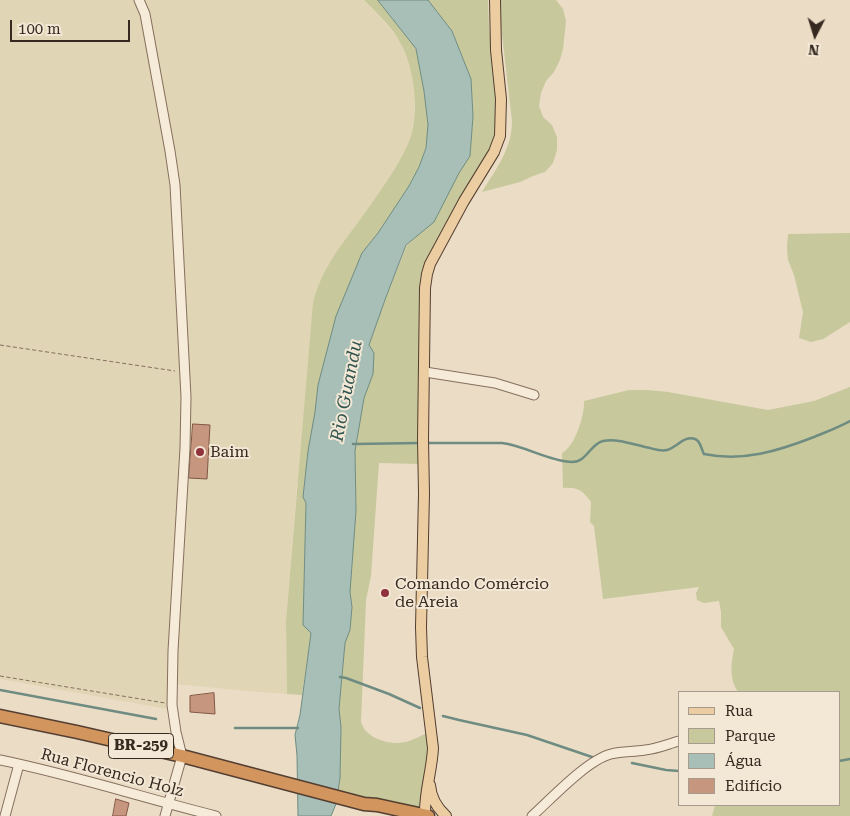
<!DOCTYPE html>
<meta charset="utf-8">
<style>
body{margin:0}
#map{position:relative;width:850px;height:816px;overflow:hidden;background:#ebdcc6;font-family:"Roboto Serif",serif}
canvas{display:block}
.legend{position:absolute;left:678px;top:691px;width:162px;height:115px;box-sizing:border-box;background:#f3e7d5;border:1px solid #a79b8d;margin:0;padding:6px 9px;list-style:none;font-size:15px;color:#362920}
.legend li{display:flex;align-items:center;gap:10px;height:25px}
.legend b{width:25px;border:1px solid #a79b8d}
.north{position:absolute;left:790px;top:10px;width:50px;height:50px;-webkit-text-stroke:4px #f3e7d5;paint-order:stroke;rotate:185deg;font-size:14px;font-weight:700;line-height:20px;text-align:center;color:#362920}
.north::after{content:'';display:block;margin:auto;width:18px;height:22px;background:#362920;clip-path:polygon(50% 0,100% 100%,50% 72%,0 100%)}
.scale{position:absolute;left:10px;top:20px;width:120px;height:22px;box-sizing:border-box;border:2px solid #362920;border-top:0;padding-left:6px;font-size:15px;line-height:18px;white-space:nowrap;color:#362920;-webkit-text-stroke:4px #f3e7d5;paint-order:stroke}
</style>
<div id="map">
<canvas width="850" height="816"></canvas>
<ul class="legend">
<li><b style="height:6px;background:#ebcda1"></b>Rua</li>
<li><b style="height:14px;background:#c7c89b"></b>Parque</li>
<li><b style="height:14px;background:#a7bfb6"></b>Água</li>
<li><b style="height:14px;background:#c6967f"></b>Edifício</li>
</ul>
<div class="north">N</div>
<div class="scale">100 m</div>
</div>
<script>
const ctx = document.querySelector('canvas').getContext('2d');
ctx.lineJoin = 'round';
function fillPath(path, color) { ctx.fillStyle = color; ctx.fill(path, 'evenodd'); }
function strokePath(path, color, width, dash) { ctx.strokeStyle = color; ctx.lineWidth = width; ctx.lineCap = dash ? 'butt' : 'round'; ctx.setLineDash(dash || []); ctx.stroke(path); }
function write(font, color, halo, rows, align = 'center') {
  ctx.font = font + ' "Roboto Serif",serif'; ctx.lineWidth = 4; ctx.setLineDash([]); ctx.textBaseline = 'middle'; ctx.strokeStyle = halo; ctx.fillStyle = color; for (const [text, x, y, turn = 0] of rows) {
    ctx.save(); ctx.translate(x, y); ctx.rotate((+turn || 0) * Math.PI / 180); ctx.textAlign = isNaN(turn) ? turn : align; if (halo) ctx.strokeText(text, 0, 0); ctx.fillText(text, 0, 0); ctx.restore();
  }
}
fillPath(new Path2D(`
 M0,0h364l20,21 17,22 10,24 3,27v25l-3,18 -11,22 -15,26 -88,301 -11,135 1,73 -40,-3 -72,-7 -2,26 -173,-31z`), '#e0d5b4');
fillPath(new Path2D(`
 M364,0h14l38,49 8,42 4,34 -2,23 -7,19 -10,19 -31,47 -16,20 -26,63 -18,69 -3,27 -7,40 -5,44 3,7 -3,122 8,8 -9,62 -15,-1 -1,-73 27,-318c8,-32 25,-54 44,-79 16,-23 33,-45 46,-70 3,-6 6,-12 8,-18 8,-25 3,-69 -10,-92 -9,-17 -24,-31 -37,-44z
 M428,0h60l1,27 11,95 -1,12 -77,143 -3,18 1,37 -1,132 -40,-1 -8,113 -5,24 -5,122c2,4 3,8 6,10 9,9 26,13 38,10 7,-1 15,-6 22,-9l2,18 -7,60 -84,-18 2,-15 1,-51 -2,-18 6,-66 5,-13 2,-23 -2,-15 6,-81 -1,-60 9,-53 9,-24 -5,-28 18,-49 21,-52 11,-10 52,-79 3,-40 -2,-37 -19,-48z
 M500,0h56l7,9 3,12 -3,28 -3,11 -6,12 -8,9 -5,12 -2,13 4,11 9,8 5,12v13l-4,13 -8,9 -12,4 -13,6 -38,10c14,-23 30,-43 30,-71l-11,-95z
 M850,233v89l-27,17 -12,3 -12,-4 4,-26 -9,-37 -6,-15 -1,-12 1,-14z
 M850,387v429h-138l3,-11h124v-113h-101c-9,-13 -7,-28 -4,-43l-13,-22v-15l-2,-11 -15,2 -7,-3 -1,-7 3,-6 -96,12 -9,-73 -4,-4 1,-20c-9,-12 -13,-15 -28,-14l-1,-35c13,-6 23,-39 22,-52l45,-11h18l21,2 100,18 46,-9z`), '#c7c89b');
const water = new Path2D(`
 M378,0h50l24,31 19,48 2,37 -3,40 -11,17 -25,49 -28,23 -20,52 -17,48 5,8 -1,21 -9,24 -9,53 1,60 -6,81 2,15 -2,23 -5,13 -6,66 2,18 -1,51 -4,26 -5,12h-33l-1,-61 -2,-20 5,-20 11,-82 -8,-8 3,-122 -3,-6 5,-46 7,-39 3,-27 18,-69 26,-63 16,-20 31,-47 10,-19 7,-19 2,-23 -4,-34 -8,-42z`);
fillPath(water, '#a7bfb6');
strokePath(water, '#6f8c82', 1);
strokePath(new Path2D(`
 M426,443h76c24,3 46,18 70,19 15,0 18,-18 31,-21 13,-3 29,3 42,6 7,1 15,5 22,3 10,-3 18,-15 28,-11 6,2 6,10 9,15 39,8 74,-3 110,-17 12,-5 25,-10 36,-16
 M353,444l67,-1
 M340,677l6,1 43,16 31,14
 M0,690l156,29
 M443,716l16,4 68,15 65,22
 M235,728h63
 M839,761l11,-2
 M632,763l34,7 13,1`), '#6f8c82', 2.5);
const building = new Path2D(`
 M193,424l17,1 -3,54 -18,-1z
 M214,693l1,21 -25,-2v-16z
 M116,799l13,4 -3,13h-13z`);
fillPath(building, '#c6967f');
strokePath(building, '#825745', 1);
const minor = new Path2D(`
 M139,0l6,14 25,137 5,34 11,212 -1,51 -12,203 -1,54 4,27 6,24 -17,60
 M425,372l70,11 39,12
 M0,760c73,15 144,38 216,56
 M5,816l14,-52
 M532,816c19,-17 55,-56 79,-62 11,-3 23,-2 34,-4 12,-1 23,-6 34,-9`);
const major = new Path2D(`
 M430,785c1,13 6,22 16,31
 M425,816c-1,-23 7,-45 8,-68l-11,-91 -1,-30 3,-133 -1,-55 2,-151 2,-14 3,-10 34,-63 30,-49 6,-16 1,-37 -5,-49 -1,-50`);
const highway = new Path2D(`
 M0,716l77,16 105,24 182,48 13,1 51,11`);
strokePath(minor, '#856f5d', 11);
strokePath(major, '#533e31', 12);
strokePath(highway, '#533e31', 15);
strokePath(new Path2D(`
 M0,345l175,26
 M0,676l165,27`), '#856f5d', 1, [4, 2.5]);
strokePath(minor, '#f6ebd9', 9);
strokePath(major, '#ebcda1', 10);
strokePath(highway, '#d3955e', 12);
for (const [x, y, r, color] of [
 [200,452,5,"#8f323b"],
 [385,593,5,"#8f323b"]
]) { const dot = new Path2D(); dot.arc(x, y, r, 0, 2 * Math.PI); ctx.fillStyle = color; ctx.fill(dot); strokePath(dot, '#f3e7d5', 2); }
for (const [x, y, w] of [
 [141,746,65]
]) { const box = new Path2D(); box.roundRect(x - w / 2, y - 12.5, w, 25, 4); ctx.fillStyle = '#f3e7d5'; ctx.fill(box); strokePath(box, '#362920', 1); }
write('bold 15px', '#362920', null, [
 ["BR-259",141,746]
]);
write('16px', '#362920', '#f3e7d5', [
 ["Baim",210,452],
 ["Comando Comércio",395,584],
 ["de Areia",395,602]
], 'left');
write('16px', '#362920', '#f3e7d5', [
 ["Rua Florencio Holz",112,773,15]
]);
write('italic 18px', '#30544f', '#f3e7d5', [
 ["Rio Guandu",347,391,-79]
]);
</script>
